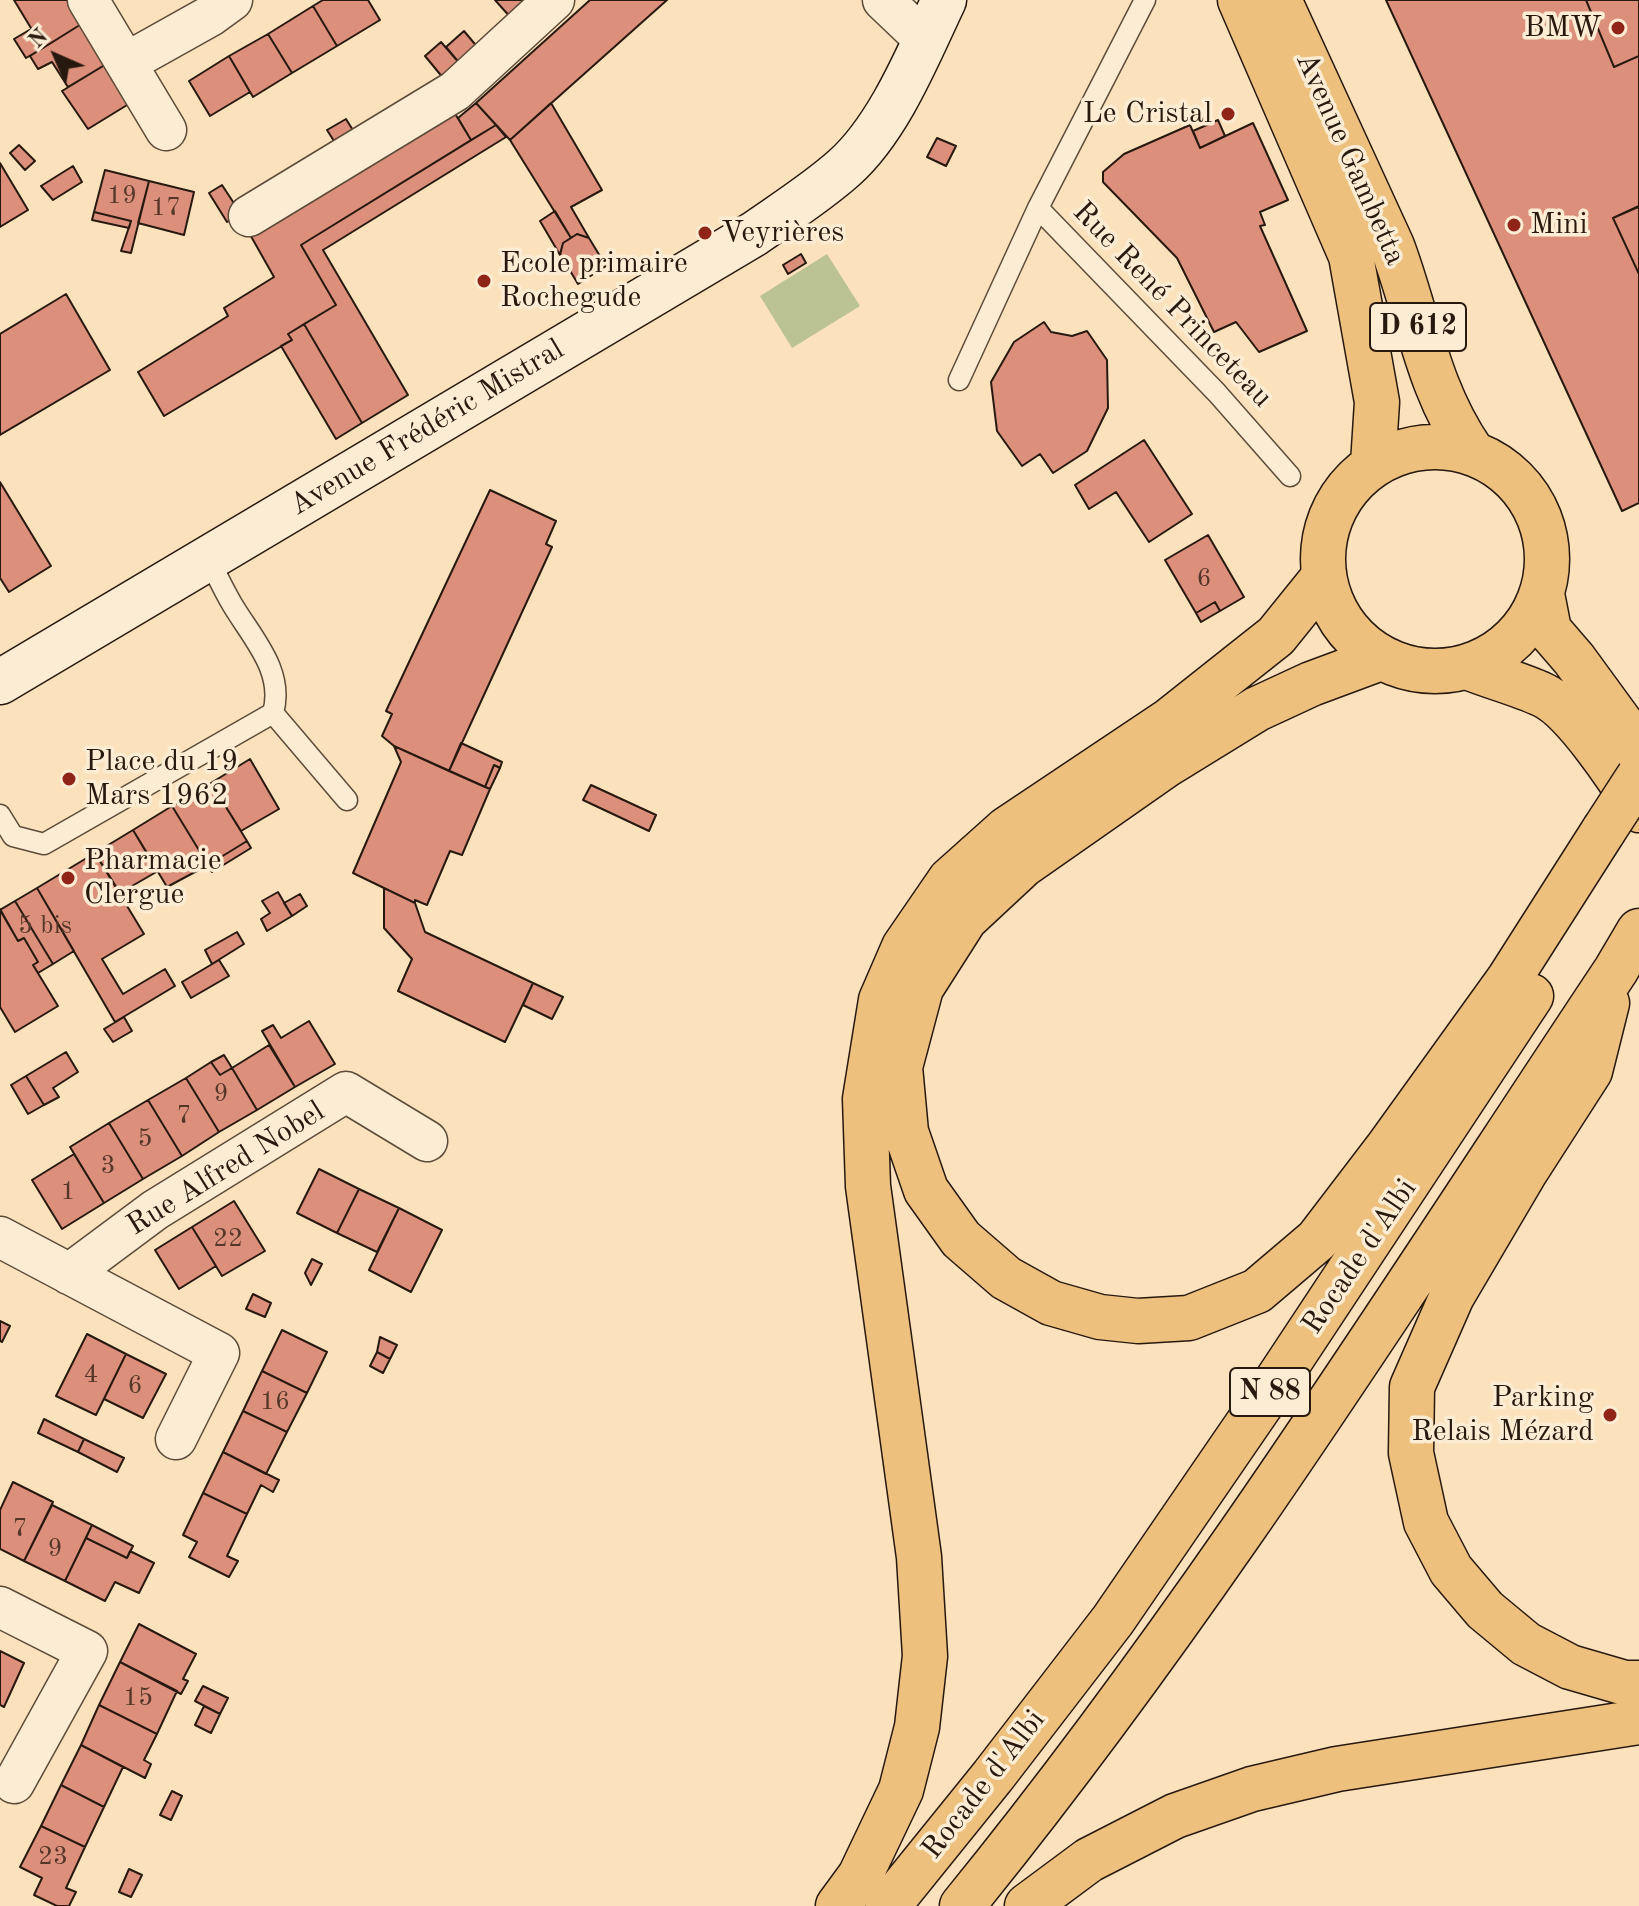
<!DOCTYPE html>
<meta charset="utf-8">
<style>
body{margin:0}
#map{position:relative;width:1639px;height:1906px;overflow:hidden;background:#fbe1bc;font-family:"Old Standard TT",serif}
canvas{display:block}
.north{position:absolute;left:16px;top:16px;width:80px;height:80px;-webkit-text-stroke:6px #fcecd3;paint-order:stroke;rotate:315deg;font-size:22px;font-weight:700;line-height:32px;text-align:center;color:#28190f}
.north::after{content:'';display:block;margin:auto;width:28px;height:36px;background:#28190f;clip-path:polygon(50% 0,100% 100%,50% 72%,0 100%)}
</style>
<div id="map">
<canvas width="1639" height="1906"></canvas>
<div class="north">N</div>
</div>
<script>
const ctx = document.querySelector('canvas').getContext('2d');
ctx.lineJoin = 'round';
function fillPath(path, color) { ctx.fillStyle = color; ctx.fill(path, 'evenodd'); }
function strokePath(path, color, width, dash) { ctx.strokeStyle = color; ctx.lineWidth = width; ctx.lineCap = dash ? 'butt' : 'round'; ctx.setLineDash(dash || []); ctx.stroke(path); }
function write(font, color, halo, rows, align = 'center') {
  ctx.font = font + ' "Old Standard TT",serif'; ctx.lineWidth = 7; ctx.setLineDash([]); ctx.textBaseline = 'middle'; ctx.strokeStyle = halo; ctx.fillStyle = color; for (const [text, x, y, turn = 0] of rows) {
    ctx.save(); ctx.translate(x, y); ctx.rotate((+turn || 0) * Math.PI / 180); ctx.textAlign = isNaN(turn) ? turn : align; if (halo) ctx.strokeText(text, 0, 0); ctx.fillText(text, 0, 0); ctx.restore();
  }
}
fillPath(new Path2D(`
 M827,254l33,52 -68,42 -32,-52z`), '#bcc392');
const building = new Path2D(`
 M14,0h55l14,23 -40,25z
 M323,0h45l12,20 -43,26 -24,-40z
 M495,0h38l-21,19z
 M590,0h77l-157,140 -34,-37z
 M1386,0h200l28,67 25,-11v150l-26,12 26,56v229l-17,8z
 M1586,0h53v56l-25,11z
 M313,6l24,40 -45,27 -24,-39z
 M83,23l25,40 -40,24 -16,-25 -14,7 -8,-13z
 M31,29l12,19 -17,10 -12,-19z
 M464,31l15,18 -18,16 -15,-18z
 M268,34l24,39 -39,24 -24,-41z
 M441,42l20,23 -17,14 -19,-23z
 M229,56l21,36 -40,24 -21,-35z
 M108,63l24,39 -44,27 -26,-38z
 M476,103l20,22 -25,15 -13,-22z
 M551,103l51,87 -31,17 18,31 -12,-4 -6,4 -61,-98z
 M451,107l20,33 -170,105 35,60 -48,29 4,6 -128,76 -26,-44 90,-56 -4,-8 50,-31 -26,-46z
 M346,119l13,21 -18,12 -14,-22z
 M1218,120l7,16 -25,12 -7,-17z
 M1253,123l35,77 -28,12 5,13 -5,1 47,105 -48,21 -23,-30 -22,10 -37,-74 -74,-76v-10l21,-18 66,-29 10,23z
 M496,125l10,12 -183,113 85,145 -46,28 -58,-99 32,-19 -35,-60z
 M937,138l19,8 -10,20 -19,-9z
 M19,145l16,16 -10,9 -15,-17z
 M0,163l28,47 -28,17z
 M73,166l9,16 -29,18 -12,-14z
 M105,170l44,11 -18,72 -10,-2 10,-30 -37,-9z
 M149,181l45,11 -10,43 -46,-12z
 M222,185l19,29 -14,8 -18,-29z
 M1638,207l1,1v66l-26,-56z
 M555,211l16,27 -8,5 -3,12 -20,-34z
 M94,212l37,9 -2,7 -37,-8z
 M577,234l12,4 17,28 -28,18 -18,-30 3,-11z
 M801,254l5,9 -18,11 -5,-9z
 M66,294l44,76 -110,65v-101z
 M1044,322l7,10 21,4 15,-5 20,29 1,48 -21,43 -34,22 -13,-19 -18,12 -25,-35 -6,-49 23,-40z
 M304,324l58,99 -26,16 -55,-93 11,-6 -4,-6z
 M1144,440l48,74 -43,28 -33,-50 -27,17 -14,-24z
 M0,482l51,84 -42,26 -9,-14z
 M490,490l66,31 -10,23 6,3 -103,224 -55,-25 -12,-10 10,-22 -6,-3z
 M1208,535l36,62 -24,14 -5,-9 -19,11 -31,-53z
 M1215,602l5,9 -19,11 -5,-9z
 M461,743l41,19 -2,6 -6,-3 -9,22 -36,-16z
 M394,746l96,43 -28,66 -12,-4 -23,54 -12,-5v3l-62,-30 48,-111z
 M250,759l29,50 -38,22 -30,-48z
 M494,765l6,3 -10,21 -5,-2z
 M211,783l36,58 -39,24 -36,-59z
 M591,785l65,30 -7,16 -66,-31z
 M172,806l36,59 -41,22 -34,-57z
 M133,830l25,41 -38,22 -25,-40z
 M247,841l4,7 -39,24 -4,-7z
 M95,853l49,81 -42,25 21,35 42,-25 10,17 -60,36 -78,-134z
 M37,888l37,63 -21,13 -38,-63z
 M384,888l31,15 10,29 108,51 -28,59 -107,-51 14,-32 -28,-31z
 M278,892l14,24 -25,15 -6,-12 9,-6 -8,-12z
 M300,894l7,12 -15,10 -8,-13z
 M15,901l38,63 -15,9 -5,-8 5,-3 -14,-24 -6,3 -18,-31z
 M0,909l18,32 6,-3 14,24 -5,3 25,41 -43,26 -15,-25z
 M237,932l7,12 -32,20 -7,-14z
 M219,960l10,16 -38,22 -9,-16z
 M533,983l30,14 -11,22 -29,-14z
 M124,1017l8,14 -19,11 -9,-13z
 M309,1021l26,43 -40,23 -33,-56 11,-6 8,13z
 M269,1045l26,42 -38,23 -25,-42z
 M66,1052l12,20 -25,16 6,9 -15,8 -18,-29z
 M224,1055l8,13 -12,7 -9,-13z
 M211,1062l9,13 12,-7 25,42 -38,22 -33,-54z
 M26,1076l18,29 -16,9 -17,-29z
 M186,1078l33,54 -37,24 -34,-56z
 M148,1100l34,56 -39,23 -34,-56z
 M109,1123l34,56 -39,24 -34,-56z
 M74,1154l30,49 -42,26 -30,-49z
 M319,1169l40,20 -22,44 -40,-20z
 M359,1189l40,19 -22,44 -40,-19z
 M234,1201l31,50 -43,25 -30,-49z
 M399,1208l43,22 -31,62 -42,-22z
 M192,1227l24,39 -37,23 -24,-39z
 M312,1259l10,5 -11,21 -6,-12z
 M253,1294l18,9 -6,14 -19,-8z
 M0,1321l10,5 -8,16 -2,-1z
 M282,1330l45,22 -20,41 -45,-22z
 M87,1334l39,20 -30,61 -40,-19z
 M380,1337l17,8 -7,14 -13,-7z
 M377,1352l13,7 -7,14 -13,-7z
 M126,1354l40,20 -23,44 -39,-19z
 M262,1371l45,22 -20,39 -44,-21z
 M243,1411l44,21 -21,42 -43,-22z
 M44,1419l40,20 -6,13 -40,-19z
 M84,1439l40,19 -7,14 -39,-20z
 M223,1452l56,28 -6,12 -12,-7 -14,29 -44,-21z
 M13,1482l40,20 -29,59 -24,-12v-39z
 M203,1493l44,21 -20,42 11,5 -9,16 -40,-20 8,-15 -14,-7z
 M52,1505l40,20 -27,56 -41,-20z
 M92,1525l41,21 -6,12 -41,-20z
 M86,1538l41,20 3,-7 24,12 -15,30 -24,-11 -10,19 -40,-20z
 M139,1624l57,30 -13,25 5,2 -7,13 -61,-32z
 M0,1651l24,12 -20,44 -4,-2z
 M120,1662l57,29 -20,43 -58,-29z
 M203,1686l25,12 -8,16 -25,-13z
 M99,1705l58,29 -13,26 7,4 -6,14 -64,-33z
 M204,1706l16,8 -9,19 -16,-8z
 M81,1745l42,22 -19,40 -43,-22z
 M61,1785l43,22 -19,40 -44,-21z
 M172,1791l10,5 -11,24 -11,-5z
 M41,1826l44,21 -19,41 10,4 -7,14h-12l-23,-11 8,-17 -22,-11z
 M129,1869l13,6 -11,22 -12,-5z`);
fillPath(building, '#dc907b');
strokePath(building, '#28190f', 2);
const lane = new Path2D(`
 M1145,0l-107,208 179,185 73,83
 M959,380l79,-172
 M273,713l74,87
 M0,815l13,21 31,8 229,-131c12,-42 -21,-75 -41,-109 -9,-15 -16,-31 -24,-46`);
const street = new Path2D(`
 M88,0l78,130
 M883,0l42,40
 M126,63l84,-47 22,-16
 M249,216l206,-125 99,-91
 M0,1237l219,116 -43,86
 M69,1274l86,-64 191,-118 81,49
 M0,1607l87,44 -73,132`);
const secondary = new Path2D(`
 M0,682l754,-448c30,-21 62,-41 90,-66 45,-40 74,-113 100,-168`);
const primary = new Path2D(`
 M1240,0l111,256 26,146 -4,62
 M1279,0l113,246c27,72 35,141 80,206
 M1323 559a112 112 0 1 1 224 0a112 112 0 1 1-224 0Z
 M1542,594l7,36 25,29 65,89
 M1467,667c25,10 52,17 76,28 31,14 78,86 96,115`);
const highway = new Path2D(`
 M1381,658l-70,26 -54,25 -91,56 -143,100 -58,54 -44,69 -21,79 6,65 20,58 35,49 45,39 45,25 49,14 38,4 51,-3 68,-27 60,-51 71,-93 121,-168 95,-149
 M1607,1003l-17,68 -65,101 -73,124 -40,91 -1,66 15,69 25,48 34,40 41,34 44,23 55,16h14
 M838,1906l22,-30 41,-86 16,-63 8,-71 -6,-99 -51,-371 -3,-87 16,-99 23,-53 46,-67 57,-51 163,-109 106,-84 46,-57
 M888,1906l105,-130 120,-156 155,-226 263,-398
 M962,1906c241,-296 443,-619 654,-936l23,-39
 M1027,1906l62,-46 86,-44 77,-27 85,-20 302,-47`);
strokePath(lane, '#5d4b3a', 23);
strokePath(street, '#5d4b3a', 43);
strokePath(secondary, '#28190f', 47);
strokePath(primary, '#28190f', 47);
strokePath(highway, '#28190f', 47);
strokePath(lane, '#fcecd3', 20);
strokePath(street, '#fcecd3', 40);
strokePath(secondary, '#fcecd3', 44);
strokePath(primary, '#eec07e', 44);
strokePath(highway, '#eec07e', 44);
const highwayBridge = new Path2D(`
 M1604,830l35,-54`);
strokePath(highwayBridge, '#28190f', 47, []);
strokePath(highwayBridge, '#eec07e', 44);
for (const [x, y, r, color] of [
 [1618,28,8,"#8f2418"],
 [1228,114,8,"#8f2418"],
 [1514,225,8,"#8f2418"],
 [705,233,8,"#8f2418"],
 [484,281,8,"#8f2418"],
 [69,779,8,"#8f2418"],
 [68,878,8,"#8f2418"],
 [1610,1415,8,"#8f2418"]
]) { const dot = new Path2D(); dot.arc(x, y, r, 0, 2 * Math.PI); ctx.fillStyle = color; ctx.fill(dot); strokePath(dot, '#fcecd3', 3); }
write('26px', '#55372a', null, [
 ["19",122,196],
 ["17",166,208],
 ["6",1204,579],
 ["5 bis",45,926],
 ["9",221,1094],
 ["7",184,1116],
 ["5",145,1139],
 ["3",108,1166],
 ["1",68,1192],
 ["22",228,1239],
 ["4",91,1375],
 ["6",135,1386],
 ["16",275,1402],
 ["7",20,1529],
 ["9",55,1549],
 ["15",138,1698],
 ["23",53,1857]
]);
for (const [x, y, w] of [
 [1418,327,96],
 [1270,1392,80]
]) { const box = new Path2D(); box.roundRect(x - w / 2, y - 24, w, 48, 6); ctx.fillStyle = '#fcecd3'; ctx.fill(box); strokePath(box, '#28190f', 2); }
write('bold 28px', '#28190f', null, [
 ["D 612",1418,327],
 ["N 88",1270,1392]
]);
write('30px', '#28190f', '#fcecd3', [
 ["BMW",1602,28,"right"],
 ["Le Cristal",1212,114,"right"],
 ["Mini",1530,225],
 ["Veyrières",721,233],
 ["Ecole primaire",500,264],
 ["Rochegude",500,298],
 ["Place du 19",85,762],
 ["Mars 1962",85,796],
 ["Pharmacie",84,861],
 ["Clergue",84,895],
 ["Parking",1594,1398,"right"],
 ["Relais Mézard",1594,1432,"right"]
], 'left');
write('30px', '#28190f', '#fcecd3', [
 ["Avenue Gambetta",1350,159,66],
 ["Rue René Princeteau",1172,305,46],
 ["Avenue Frédéric Mistral",427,428,-31],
 ["Rue Alfred Nobel",226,1169,-32],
 ["Rocade d'Albi",1360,1257,-56],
 ["Rocade d'Albi",984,1785,-52]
]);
</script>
